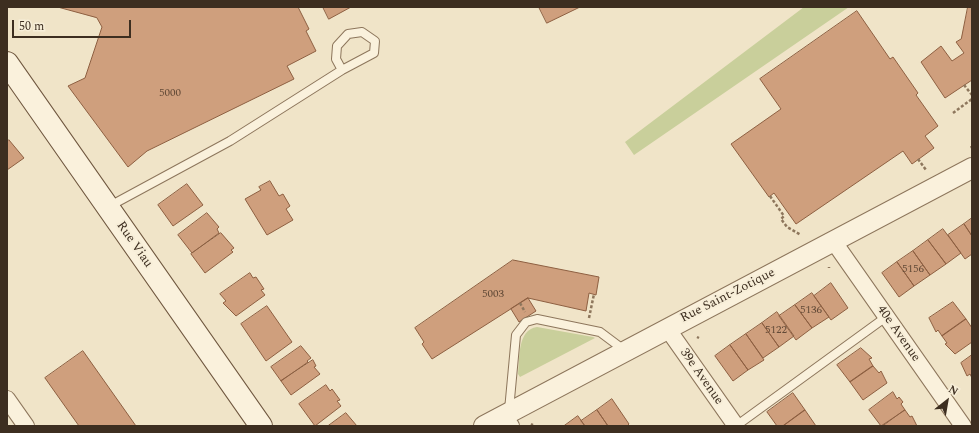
<!DOCTYPE html>
<style>
body{margin:0}
#map{position:relative;width:979px;height:433px;overflow:hidden;background:#f0e4c8;font-family:Spectral,serif}
canvas{display:block}
.frame{position:absolute;inset:0;border:8px solid #3d2e20;pointer-events:none}
.north{position:absolute;left:927px;top:381px;width:40px;height:40px;-webkit-text-stroke:3px #f7eed8;paint-order:stroke;rotate:31deg;font-size:11px;font-weight:700;line-height:16px;text-align:center;color:#3d2e20}
.north::after{content:'';display:block;margin:auto;width:14px;height:18px;background:#3d2e20;clip-path:polygon(50% 0,100% 100%,50% 72%,0 100%)}
.scale{position:absolute;left:12px;top:20px;width:119px;height:18px;box-sizing:border-box;border:2px solid #3d2e20;border-top:0;padding-left:5px;font-size:12px;line-height:14px;white-space:nowrap;color:#3d2e20;-webkit-text-stroke:3px #f7eed8;paint-order:stroke}
</style>
<div id="map">
<canvas width="979" height="433"></canvas>
<div class="frame"></div>
<div class="north">N</div>
<div class="scale">50 m</div>
</div>
<script>
const ctx = document.querySelector('canvas').getContext('2d');
ctx.lineJoin = 'round';
function fillPath(path, color) { ctx.fillStyle = color; ctx.fill(path, 'evenodd'); }
function strokePath(path, color, width, dash) { ctx.strokeStyle = color; ctx.lineWidth = width; ctx.lineCap = dash ? 'butt' : 'round'; ctx.setLineDash(dash || []); ctx.stroke(path); }
function write(font, color, halo, rows, align = 'center') {
  ctx.font = font + ' Spectral,serif'; ctx.lineWidth = 4; ctx.setLineDash([]); ctx.textBaseline = 'middle'; ctx.strokeStyle = halo; ctx.fillStyle = color; for (const [text, x, y, turn = 0] of rows) {
    ctx.save(); ctx.translate(x, y); ctx.rotate((+turn || 0) * Math.PI / 180); ctx.textAlign = isNaN(turn) ? turn : align; if (halo) ctx.strokeText(text, 0, 0); ctx.fillText(text, 0, 0); ctx.restore();
  }
}
fillPath(new Path2D(`
 M804,7h45l-215,148 -9,-13z
 M537,327l56,10 2,1 -75,39 -2,-3c2,-16 -1,-44 19,-47z`), '#c9cf9b');
const building = new Path2D(`
 M58,7h240l11,22 -3,2 10,20 -29,15 7,13 -147,72 -19,16 -60,-81 17,-8 17,-51 -5,-9z
 M323,7h28l-22,12z
 M539,7h41l-33,16z
 M968,7h4v73l-27,18 -24,-36 20,-16 11,15 12,-8 -8,-11 5,-3z
 M857,11l33,48 3,-2 25,36 -2,2 22,31 -13,10 9,12 -22,16 -9,-13 -107,73 -22,-31 -5,4 -38,-53 50,-35 -21,-30z
 M9,140l15,18 -17,12v-28z
 M270,181l9,15 4,-2 7,12 -4,3 7,11 -26,15 -22,-36 16,-9 -2,-3z
 M187,184l16,21 -30,21 -15,-21z
 M207,213l12,14 -2,2 2,4 -27,20 -14,-18z
 M972,218v18l-8,-12z
 M964,224l8,12v18l-7,5 -17,-24z
 M943,229l18,24 -15,11 -18,-24z
 M221,233l13,15 -3,2 2,2 -28,21 -14,-19z
 M928,240l18,24 -16,11 -17,-24z
 M913,251l17,24 -16,11 -17,-24z
 M513,260l86,17 -3,18 -7,-2 -3,18 -58,-13 -96,61 -10,-15 2,-2 -9,-14z
 M897,262l17,24 -15,11 -17,-24z
 M250,273l3,5 3,-1 8,12 -3,1 4,5 -29,21 -13,-13 3,-2 -6,-7z
 M831,283l17,25 -17,12 -17,-24z
 M812,293l17,24 -17,11 -17,-23z
 M528,298l8,13 -17,11 -8,-13z
 M953,302l13,17 -24,17 -4,-6 -2,2 -7,-14z
 M795,305l17,23 -16,12 -17,-24z
 M267,306l25,36 -26,19 -25,-37z
 M777,312l17,24 -15,11 -17,-24z
 M966,319l6,9v14l-17,12 -10,-10 2,-1 -5,-7z
 M762,323l17,24 -16,11 -17,-24z
 M746,334l18,26 -16,10 -18,-25z
 M730,345l18,25 -15,11 -18,-25z
 M301,346l10,12 -4,3 1,1 -27,19 -10,-14z
 M861,348l11,10 -3,1 4,7 -23,16 -13,-17z
 M83,351l53,75h-57l-34,-48z
 M972,355v23l-2,-4 -3,2 -6,-13z
 M313,360l3,6 -2,1 6,7 -29,21 -10,-14z
 M873,366l6,7 2,-2 6,12 -24,17 -13,-18z
 M326,385l4,6 2,-2 8,11 -3,1 4,5 -26,20 -16,-22z
 M893,392l4,7 2,-2 4,5 -2,2 4,6 -24,16 -12,-16z
 M793,393l12,17 -22,16h-6l-10,-14z
 M612,399l17,25 -2,2h-19l-11,-16z
 M597,410l11,16h-23l-4,-5z
 M805,410l11,16h-33z
 M905,410l5,7 2,-1 5,10h-34z
 M346,413l11,13h-29z
 M578,416l7,10h-21z`);
fillPath(building, '#cf9f7d');
strokePath(building, '#8d5f41', 1);
const service = new Path2D(`
 M108,207l122,-66 112,-71 32,-17 1,-12 -13,-9 -14,2 -11,12 -1,13 6,11
 M509,410l7,-75 10,-13 11,-3 63,13 24,18
 M736,426l150,-109`);
const minor = new Path2D(`
 M834,242l129,184
 M667,328l69,98
 M7,399l19,27
 M504,416l7,10`);
const tertiary = new Path2D(`
 M484,426l488,-258`);
const secondary = new Path2D(`
 M7,63l254,363`);
strokePath(service, '#8d765c', 10);
strokePath(minor, '#8d765c', 18);
strokePath(tertiary, '#8d765c', 22);
strokePath(secondary, '#6f573f', 24);
strokePath(new Path2D(`
 M964,85l8,10
 M953,113l19,-14
 M971,146l1,2
 M918,159l8,11
 M770,196l14,20 -3,3 6,8 14,8
 M829,268v-1
 M520,303l5,9
 M589,318l5,-24
 M697,337l2,1
 M531,424l2,1`), '#8d765c', 2.5, [3, 2]);
strokePath(service, '#faf1dc', 8);
strokePath(minor, '#faf1dc', 16);
strokePath(tertiary, '#faf1dc', 20);
strokePath(secondary, '#faf1dc', 22);
write('11px', '#624a37', null, [
 ["5000",170,94],
 ["5156",913,270],
 ["5003",493,295],
 ["5136",811,311],
 ["5122",776,331]
]);
write('13px', '#3d2e20', '#f7eed8', [
 ["Rue Viau",134,245,55],
 ["Rue Saint-Zotique",728,296,-27],
 ["40e Avenue",898,334,55],
 ["39e Avenue",701,377,55]
]);
</script>
